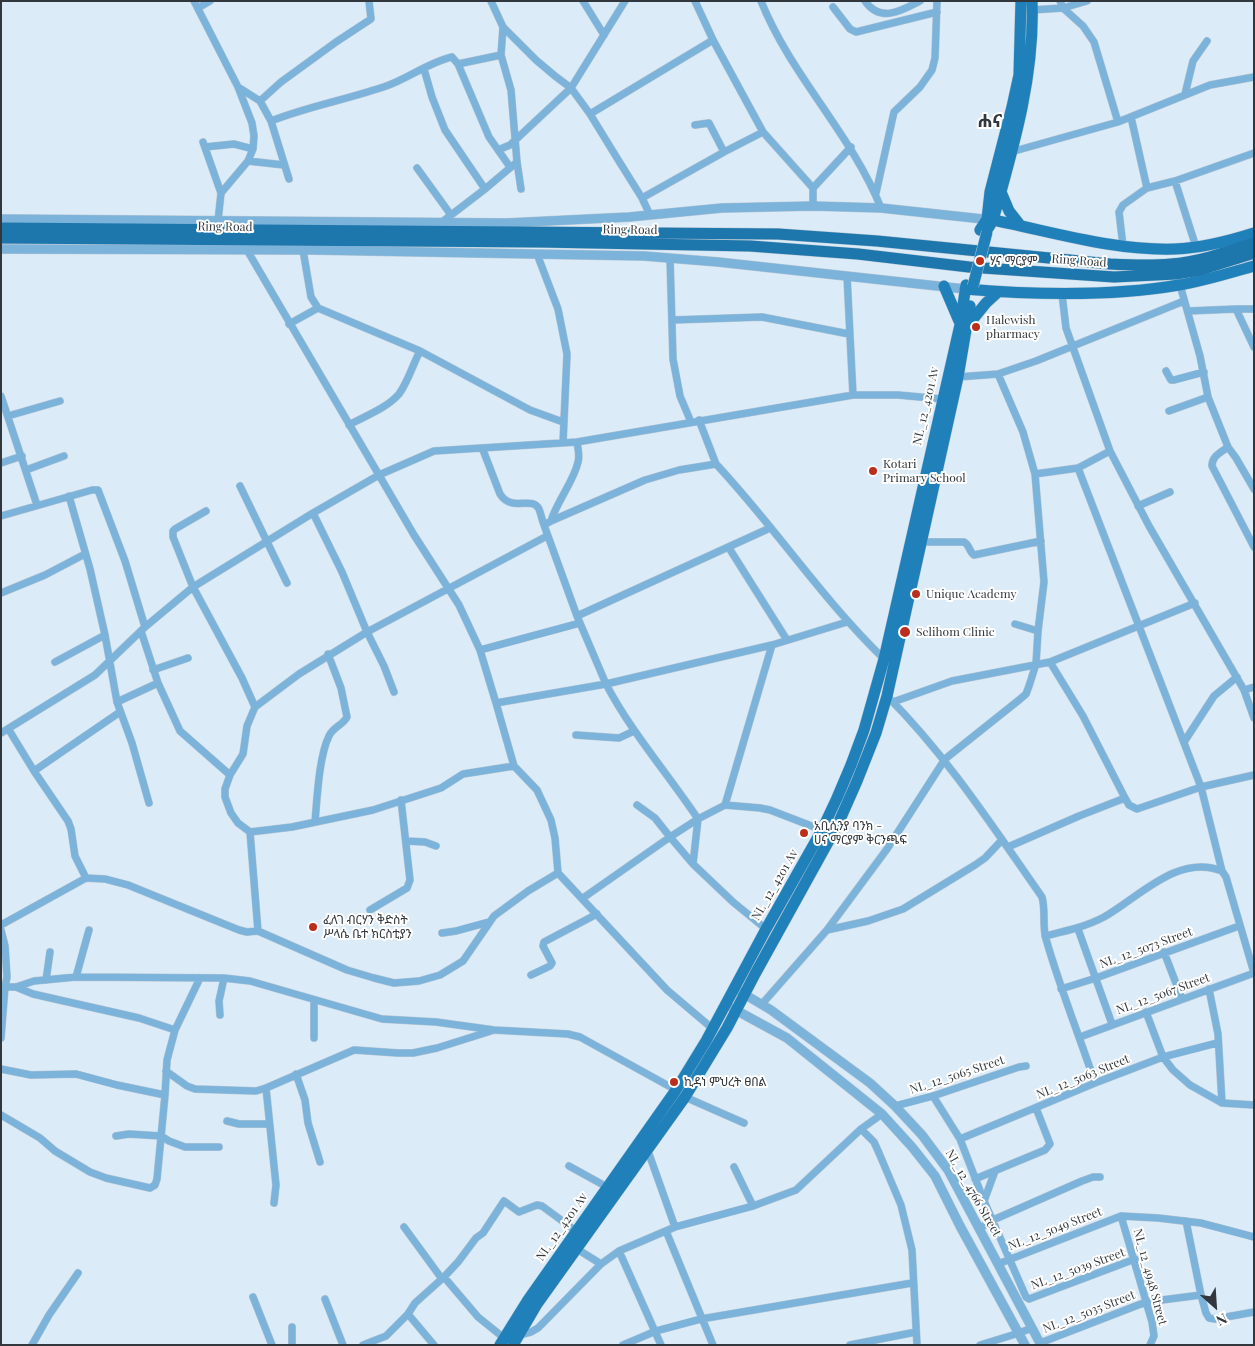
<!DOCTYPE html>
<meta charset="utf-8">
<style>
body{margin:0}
#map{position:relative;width:1255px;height:1346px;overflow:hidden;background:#dbebf8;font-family:"Playfair Display",serif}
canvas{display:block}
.frame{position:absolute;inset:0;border:2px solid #31373c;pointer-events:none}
.north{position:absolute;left:1190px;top:1281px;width:50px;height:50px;-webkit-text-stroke:4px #fff;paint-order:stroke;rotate:154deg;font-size:14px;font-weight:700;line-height:20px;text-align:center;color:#31373c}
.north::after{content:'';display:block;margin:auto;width:18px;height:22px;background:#31373c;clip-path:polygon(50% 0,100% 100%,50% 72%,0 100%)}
</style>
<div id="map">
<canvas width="1255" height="1346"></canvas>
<div class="frame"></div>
<div class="north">N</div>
</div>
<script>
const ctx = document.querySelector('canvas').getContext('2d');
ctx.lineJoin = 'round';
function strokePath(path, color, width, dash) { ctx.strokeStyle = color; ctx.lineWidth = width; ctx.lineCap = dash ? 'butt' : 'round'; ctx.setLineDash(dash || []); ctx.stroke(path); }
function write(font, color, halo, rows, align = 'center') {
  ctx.font = font + ' "Playfair Display","Noto Sans Ethiopic",serif'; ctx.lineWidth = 4; ctx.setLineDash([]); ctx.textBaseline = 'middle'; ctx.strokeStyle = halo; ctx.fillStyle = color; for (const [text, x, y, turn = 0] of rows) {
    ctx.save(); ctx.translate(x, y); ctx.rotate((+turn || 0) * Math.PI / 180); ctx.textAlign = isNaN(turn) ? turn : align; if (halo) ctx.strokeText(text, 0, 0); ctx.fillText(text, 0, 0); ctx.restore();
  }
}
const minor = new Path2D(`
 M194,1l44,86 14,36 2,13 -1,13 -5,12 -27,32 -3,28
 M491,1l12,26 33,33 19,16 16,12 19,26 27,44 25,40 8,17
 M583,1l21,34
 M695,1l18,39 50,92 50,56v18
 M761,1c30,75 90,132 120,207
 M865,1c15,22 36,10 55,0
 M1060,1l3,7 24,-7
 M833,7l17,22 6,3 81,-20
 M198,8l12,-7
 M1032,10l31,-2 20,18 11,16 24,80
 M458,64l43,-9
 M424,69l8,28 13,33 40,59
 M238,87l22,14 11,20 18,58
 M1185,94l8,-33 14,-20
 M260,101l21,-19 55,-40 35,-23 -2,-18
 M590,114l123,-74
 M1131,117l16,71
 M271,121c38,-15 79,-22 118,-36 21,-8 41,-23 63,-28l6,7 31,73 21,30
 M695,125l14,-2 15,29
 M203,142l18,51
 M205,147l29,-3 19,5
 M498,150l12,-5 61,-57 54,-87
 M1011,152l107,-30 92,-37 44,-8
 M248,161l36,4
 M517,162l4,27
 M417,168l34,47
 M1175,181l21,66
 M813,188l38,-41
 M876,193l18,-81 26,-25 12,-17 3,-12 2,-57
 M642,198l82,-46 39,-20
 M442,222l43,-33 32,-27 -6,-72 -10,-35 2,-28
 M1123,246l-4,-34 4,-7 24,-17 28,-7 79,-28
 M247,250l132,225 55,-24 143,-9 276,-47h45l44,4
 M303,250l8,47 7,11 102,43 110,59 33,12
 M537,254l21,55 9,45 -4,89
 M670,258l3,101 7,37 11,26
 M847,276l6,119
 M1180,285l20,71 8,41 20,50c-8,6 -16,9 -16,19l42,81
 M1062,294l4,34 44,123 39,75 95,164 10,28
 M1236,309h18
 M1188,311l48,-2 18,38
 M673,320l89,-3 87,17
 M289,324l29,-16
 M1166,371l5,9h3l30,-8
 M958,377l40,-3 38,-13 148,-60
 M1,396l36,109
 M1169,411l39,-14
 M8,416l52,-15
 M699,420l17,44
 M349,425c16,-9 38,-17 50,-31 9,-12 14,-30 21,-43
 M577,442c1,7 3,14 1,20 -4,19 -21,39 -27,59l-7,4 33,91 29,68 166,-39 75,-23
 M1228,447l8,11 18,31
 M483,450l17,44c12,19 32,1 39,15 2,5 3,11 5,16
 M1,463l21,-7
 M1078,468l123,319 21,84 4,6 28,96
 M26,470l38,-14
 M1035,474l43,-6 32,-17
 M240,486l47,97
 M69,496l21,73 15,66 12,67 15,41 17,60
 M1138,506l32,-14
 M206,511l-31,18 -2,2v6l20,50 49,91 13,29
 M313,513l29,59 25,60 17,34 10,26
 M1,516l91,-26h6l27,71 20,66
 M551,521l94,-41 34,-10 37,-6c59,63 106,135 168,195
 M547,536l-180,96 -68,42 -44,33 -8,19 -4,28 -13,21 -5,14v8l6,16 7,10 12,9 42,-5 81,-17 68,-22 22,-14 51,-8 23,24 14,30 4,18 3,35 109,117 46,39
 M921,542h43c6,3 5,10 10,13l67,-14
 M729,548l58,92
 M1,593l44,-18 40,-21
 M577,616l193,-88
 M1015,624l23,7
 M141,631l17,52 22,48 50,44
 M480,650l100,-27
 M55,662l50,-27
 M1050,662l33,54 42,82
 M153,670l35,-12
 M1244,690l10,-3
 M887,696c60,60 106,131 155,201 4,14 0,29 4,42 14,49 33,96 49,144
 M117,702l41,-19
 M893,702l59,-21 98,-19 145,-59
 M496,703l18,63
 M9,730l25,41 86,-59
 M1,733l94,-58 50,-48 48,-40 120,-74 66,-38 35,60 45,70 21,45 16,53 110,-19c25,48 62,90 92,135l27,-14 35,3 10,2 52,20
 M576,735l43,3 15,-7
 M1184,742l30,-46 23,-19
 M637,805l18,13 15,19 28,-18
 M725,805l47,-160
 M698,819l-5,45 40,38 33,27
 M315,822c2,-23 4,-66 14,-86 4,-9 14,-11 18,-19l-6,-29 -13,-34
 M406,841l19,1 11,4
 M1008,847l71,-31 46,-18 4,7 8,4 64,-22 53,-12
 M86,878l19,1 23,6 111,45 8,2 11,-1 -8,-99
 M583,898l87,-61 23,27
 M370,910l37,-22 3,-8 -9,-80
 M1,925l85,-47 -11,-22 -4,-27 -3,-8 -34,-50
 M1078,929l34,95
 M1,930l4,16 2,31 -2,10 -4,51
 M827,930l60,-81 58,-90 74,-59 7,-6 3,-8 7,-22 2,-33 6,-49 -9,-108 -12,-42 -25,-58
 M258,931l89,39 27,8 20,5 25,-2 21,-6 23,-14 31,-45 34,-25 30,-18
 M442,933l14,-2 33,-9
 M1045,936c21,-5 40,-9 59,-19 34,-19 74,-64 118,-46
 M1164,952l18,47
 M531,975l19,-9 2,-3 -9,-17 1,-4 53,-28
 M76,977l13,-47
 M46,980l4,-28
 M1,987h15l18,-6 42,-4 148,1 26,3 132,38 54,3 58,8 74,4 12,3 96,53
 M16,987l17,7 106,24 36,12 25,-52
 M1061,989l35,-11 143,-52
 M1209,989l9,45 4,69
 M314,1000v38
 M762,1004l65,-74 41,-9 35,-12 72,-44 10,-7 17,-18
 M1146,1012l17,45 10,13 17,15 32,18 32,2
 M220,1015l-1,-14 5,-23
 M1080,1037l174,-64
 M1,1069l30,6 45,-1 41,11 48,10 2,-35 8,-30
 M166,1071l21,15 8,3 61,2 10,-3 88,-38 44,3h15l24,-5 54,-17
 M296,1074l9,26 3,23 12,39
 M266,1088l10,97 -2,18
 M933,1096l27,43 24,62 42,96 3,2 106,-40
 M685,1097l59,26
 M895,1106l38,-10 86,-29 7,-1
 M1,1115l39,23 15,13 35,21 16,6 44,10 5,-3 2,-6 8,-84
 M227,1121l12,3h30
 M861,1129l13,13 5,11 22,52 11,45 5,95
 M116,1136l13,-2 32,2 8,5 16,6h34
 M960,1139l135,-56 68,-26 54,-14
 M648,1151l27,76
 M569,1166l38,21
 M734,1167l19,39
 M975,1179l70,-29 5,-6 -14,-36
 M984,1201l11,-30
 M1121,1216l31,106 2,14 -4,9
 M404,1227l38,52
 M980,1228l13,-8 89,-39 11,-4h7
 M666,1231l47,114
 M577,1249l24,15
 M619,1251l42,94
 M998,1264l123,-48 37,2 43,5 53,14
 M444,1277l34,40 26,21
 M1201,1295l5,18 3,5 6,1 39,-7
 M253,1297l19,48
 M325,1299l18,46
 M408,1314l7,-11 29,-26 14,-15 18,-24 7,-5 21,-32 15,11 18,-7 5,1 34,25
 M519,1335l12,-3 7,-4 63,-64 18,-13 56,-24 78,-21 43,-16 65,-61 21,-15
 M1040,1343l106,-41 55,-7 -15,-74
 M32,1345l17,-30 29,-42
 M292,1345v-18
 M363,1345l23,-9 22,-22 26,31
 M623,1345l33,-14 45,-12 211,-36
 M850,1345l66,-13
 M980,1345l39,-12 13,-5`);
const tertiary = new Path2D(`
 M1,219l506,4 122,-6 93,-9 91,-2 68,2 111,12
 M1,249l311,1 332,6 74,6 247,27
 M739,991l32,19 99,73 25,23 27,29 26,35 93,175
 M732,1008l55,30 95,76 30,33 23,29 25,50 65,119`);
const primary = new Path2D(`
 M1001,192l8,19 11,14
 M993,220c60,12 121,31 182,29 26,-1 54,-8 79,-16
 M989,227l4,-7c20,-71 42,-144 39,-219
 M980,230l7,-11 3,-27 22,-85 7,-32 2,-74
 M944,286l15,35
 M965,289c71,6 144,8 214,-4 25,-4 50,-12 75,-19
 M969,324l17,-21 12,-11
 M500,1345l28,-45 148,-210 30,-49 60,-112 56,-99 15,-32 14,-33 13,-35 20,-71 76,-334 6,-40
 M513,1345l24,-41 148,-207 42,-69 28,-54 83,-150 19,-43 19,-48 11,-37 71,-319 12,-71`);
const trunk = new Path2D(`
 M1,228l777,6 99,7 233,23c20,1 41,2 61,0 28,-2 56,-12 83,-21
 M1,238l540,4 209,4 108,8 111,13 145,10 62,-3 24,-4 54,-17`);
strokePath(minor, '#b9c7d2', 8);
strokePath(tertiary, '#b9c7d2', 10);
strokePath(primary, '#b9c7d2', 12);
strokePath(trunk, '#b9c7d2', 12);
strokePath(minor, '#7cb3db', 7);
strokePath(tertiary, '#7cb3db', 9);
strokePath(primary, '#1f80ba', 11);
strokePath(trunk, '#1d76ac', 11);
const primaryBridge = new Path2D(`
 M973,286l14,-54`);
strokePath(primaryBridge, '#b9c7d2', 12, []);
strokePath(primaryBridge, '#1f80ba', 11);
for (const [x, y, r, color] of [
 [980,261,5,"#bb2e1b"],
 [976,327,5,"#bb2e1b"],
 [873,471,5,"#bb2e1b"],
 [916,594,5,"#bb2e1b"],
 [905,632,6,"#bb2e1b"],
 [804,833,5,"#bb2e1b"],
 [313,927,5,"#bb2e1b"],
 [674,1082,5,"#bb2e1b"]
]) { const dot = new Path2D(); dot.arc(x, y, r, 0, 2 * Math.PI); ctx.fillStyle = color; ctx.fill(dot); strokePath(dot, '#fff', 2); }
write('12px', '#31373c', '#fff', [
 ["Ring Road",225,227,1],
 ["Ring Road",630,230,1],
 ["Ring Road",1079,261,4],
 ["NL_12_4201 Av",926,406,-77],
 ["NL_12_4201 Av",775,885,-60],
 ["NL_12_5073 Street",1146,948,-20],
 ["NL_12_5067 Street",1163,994,-20],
 ["NL_12_5065 Street",957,1075,-18],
 ["NL_12_5063 Street",1083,1077,-22],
 ["NL_12_4766 Street",973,1193,60],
 ["NL_12_4201 Av",562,1227,-55],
 ["NL_12_5049 Street",1055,1229,-21],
 ["NL_12_5039 Street",1078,1269,-20],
 ["NL_12_4948 Street",1150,1277,75],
 ["NL_12_5035 Street",1089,1312,-21]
]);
write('12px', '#31373c', '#fff', [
 ["ሃና ማርያም",990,261],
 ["Halewish",986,320],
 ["pharmacy",986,334],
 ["Kotari",883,464],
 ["Primary School",883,478],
 ["Unique Academy",926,594],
 ["Selihom Clinic",916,632],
 ["አቢሲንያ ባንክ -",814,826],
 ["ሀና ማርያም ቅርንጫፍ",814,840],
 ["ፈለገ ብርሃን ቅድስት",323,920],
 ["ሥላሴ ቤተ ክርስቲያን",323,934],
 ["ኪዳነ ምህረት ፀበል",684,1082]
], 'left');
write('bold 18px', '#31373c', '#fff', [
 ["ሐና",990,121]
]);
</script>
